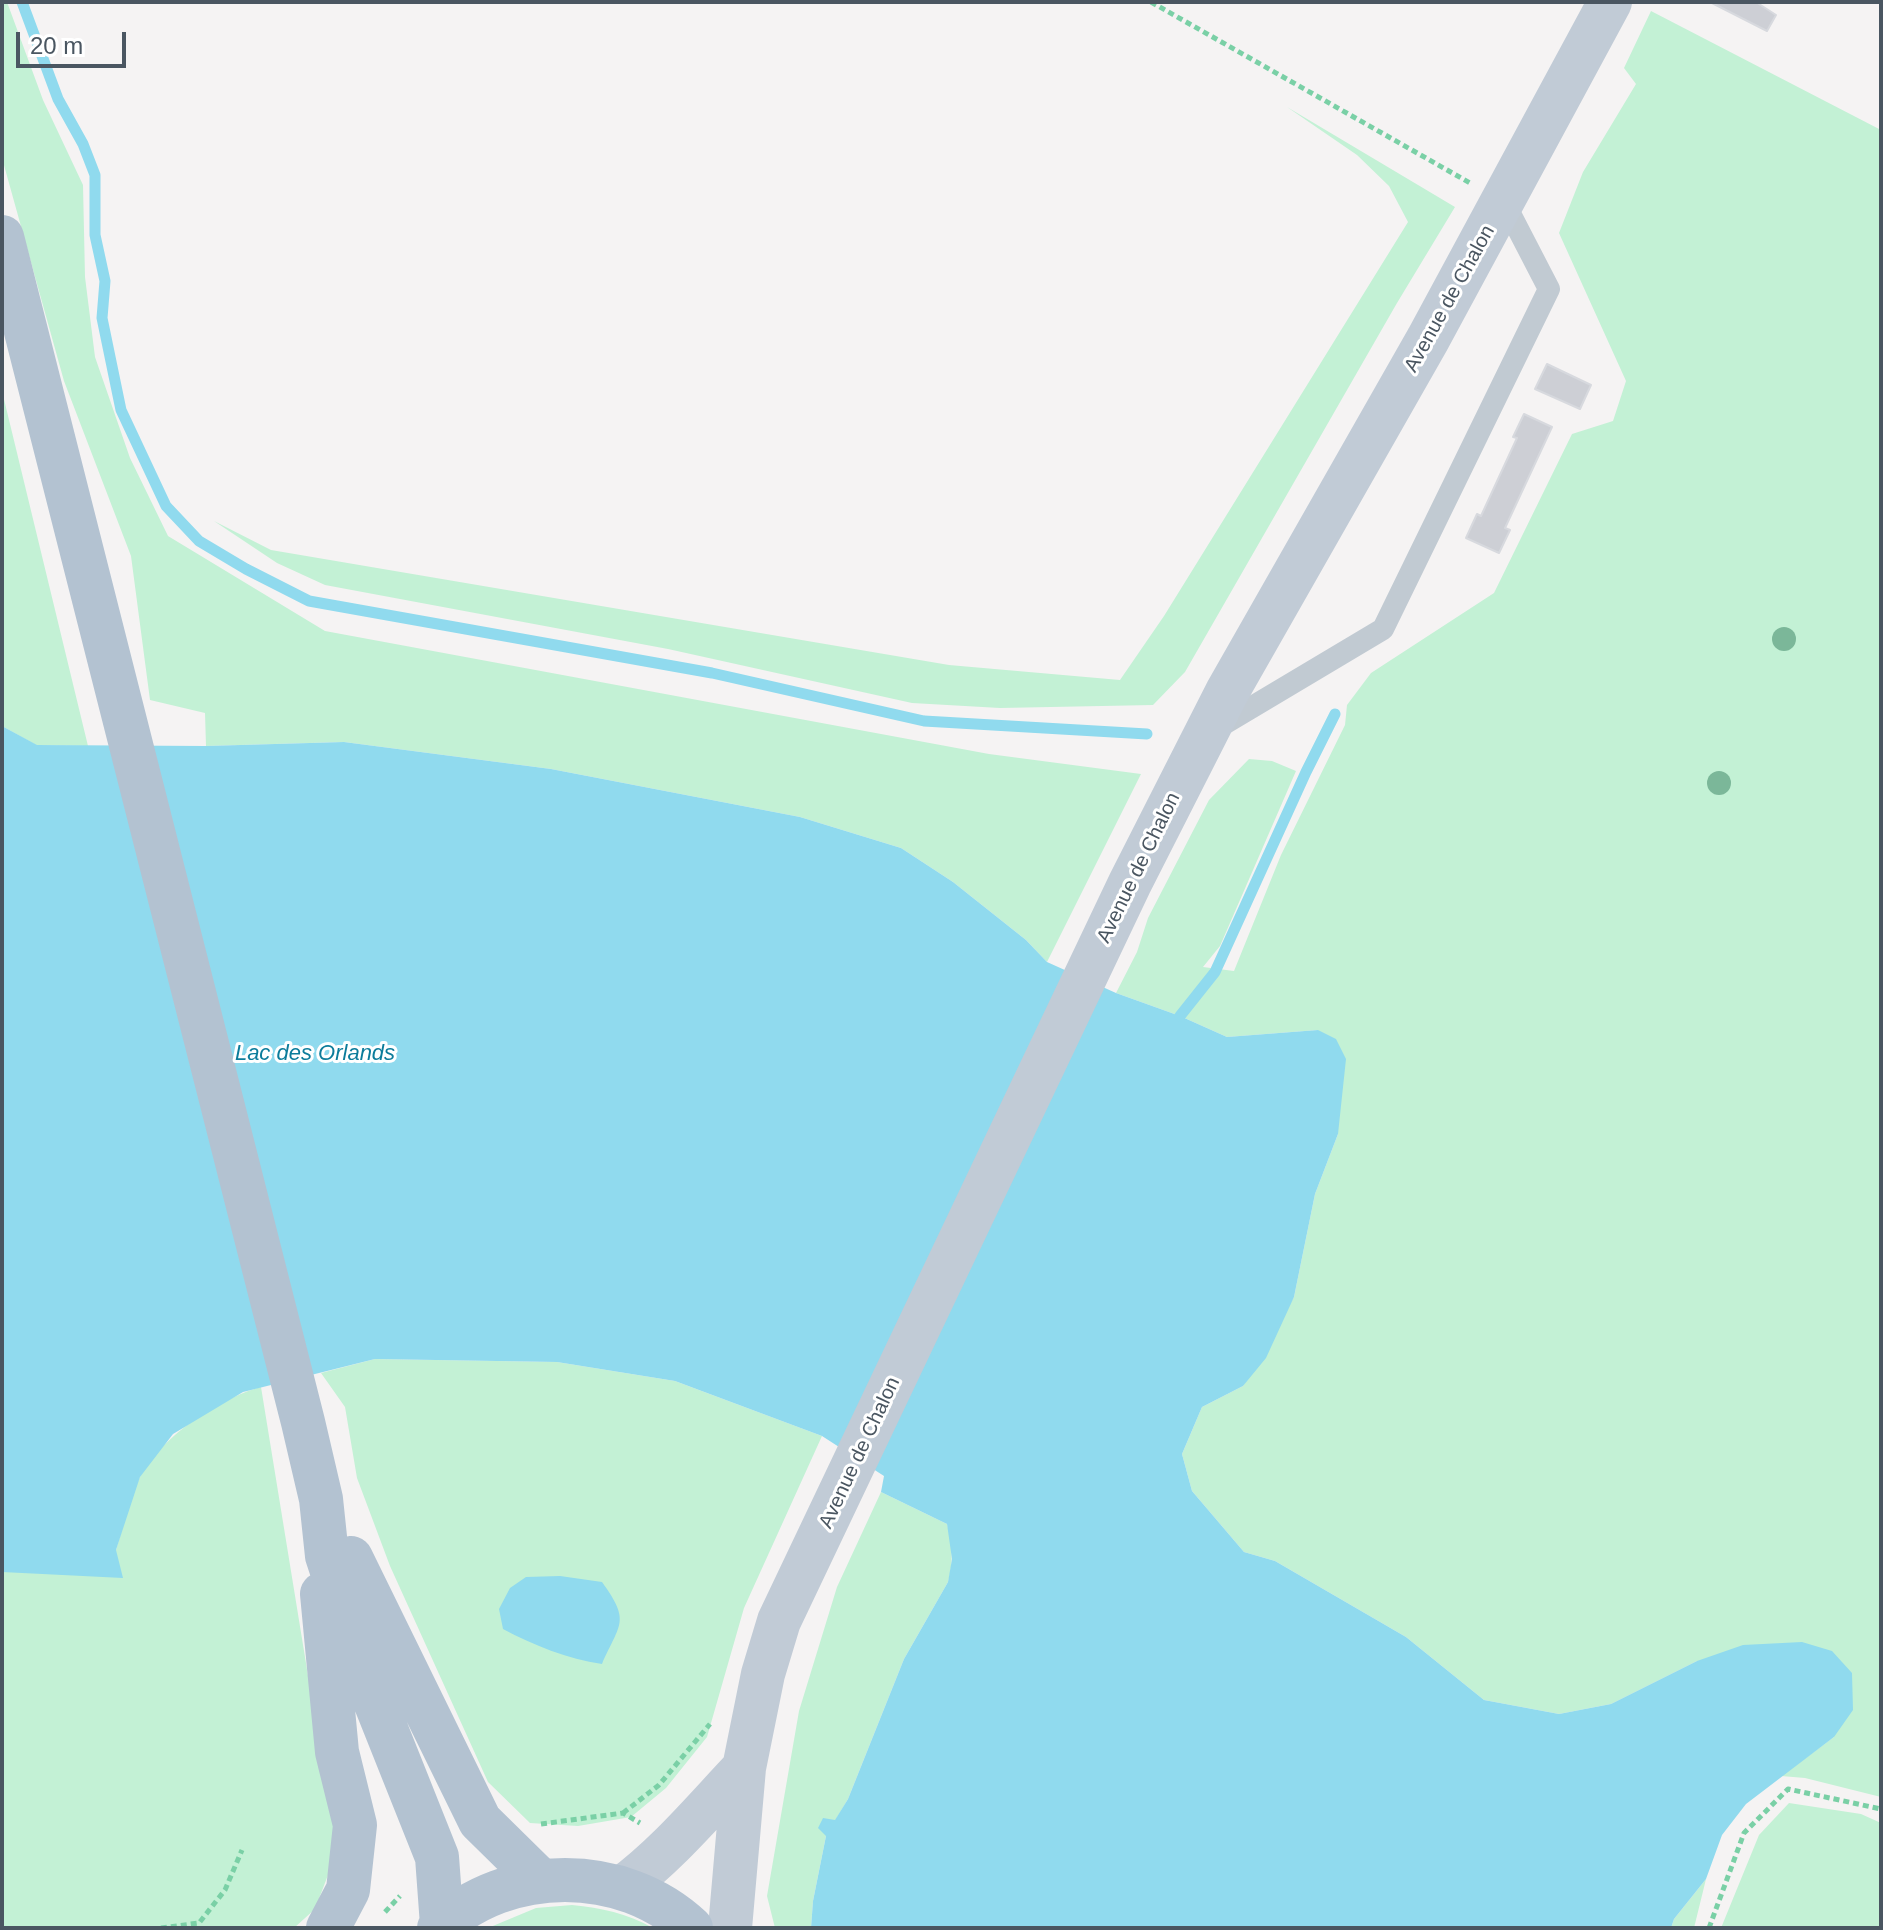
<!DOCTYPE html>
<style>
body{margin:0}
#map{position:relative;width:1883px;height:1930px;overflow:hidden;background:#f5f3f3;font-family:Helvetica,sans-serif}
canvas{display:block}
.frame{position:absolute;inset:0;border:4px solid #4a5661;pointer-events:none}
.scale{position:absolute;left:16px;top:32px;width:110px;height:36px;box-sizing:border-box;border:4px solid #4a5661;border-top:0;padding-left:10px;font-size:24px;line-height:28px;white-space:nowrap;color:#4a5661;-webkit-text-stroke:6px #fff;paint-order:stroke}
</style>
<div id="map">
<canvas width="1883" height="1930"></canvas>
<div class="frame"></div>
<div class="scale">20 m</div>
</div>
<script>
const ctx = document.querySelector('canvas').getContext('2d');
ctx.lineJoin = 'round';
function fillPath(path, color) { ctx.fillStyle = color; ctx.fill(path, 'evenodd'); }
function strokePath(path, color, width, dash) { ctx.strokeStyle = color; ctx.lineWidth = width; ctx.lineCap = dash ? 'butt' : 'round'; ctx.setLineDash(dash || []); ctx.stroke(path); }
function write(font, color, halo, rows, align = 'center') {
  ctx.font = font + ' Helvetica,sans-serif'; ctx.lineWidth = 6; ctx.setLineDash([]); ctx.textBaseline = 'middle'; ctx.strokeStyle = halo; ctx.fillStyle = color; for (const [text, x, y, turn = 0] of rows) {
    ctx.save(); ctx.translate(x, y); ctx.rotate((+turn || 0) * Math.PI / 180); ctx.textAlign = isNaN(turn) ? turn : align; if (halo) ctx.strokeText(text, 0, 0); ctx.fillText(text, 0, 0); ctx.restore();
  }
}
fillPath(new Path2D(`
 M2,2h5l36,98 40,85 2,92 10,80 35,101 38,78 157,95 664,123 152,20 -94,188 -21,-22 -73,-58 -52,-34 -101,-31 -249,-48 -207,-27 -138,4 -1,-33 -55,-13 -19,-144 -67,-175 -62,-223z
 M1651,11l230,119v1667l-76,-19 -24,-2 53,-39 -137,-76 -86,43 -52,10 -75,-14 -78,-63 -131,-76 -31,-9 -52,-61 -10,-37 20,-47 41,-21 51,-89 21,-103 23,-60 -20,-104 -91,7 -47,-21 -64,-23 21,-41 11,-34 61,-118 40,-41 23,2 24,10 -76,175 -17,21 31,4 47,-116 64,-130 2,-20 24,-32 123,-80 78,-159 41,-13 13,-40 -67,-148 24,-61 53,-88 -12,-16z
 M1287,107l168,100 -58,96 -212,369 -32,33 -153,3 -88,-5 -244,-54 -343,-64 -48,-22 -63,-42 57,29 678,115 171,15 44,-64 244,-394 -19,-36 -32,-31z
 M2,391l86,355 -52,-1 -34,-19z
 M375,1359l182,3 118,19 147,55 -78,172 -37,129 -41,51 -35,29 -53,9 -48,-3 -42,-41 -98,-216 -33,-88 -12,-71 -24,-34z
 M261,1387l58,356 20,85 -11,47 -13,34 -21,19h-292v-356h37l77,-22c7,-23 13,-49 23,-71 19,-40 80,-81 122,-92z
 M881,1492l66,32c5,20 7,38 1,58l-44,77 -56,140 -22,37 -13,65 -2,27h-36l-8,-32 32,-185 38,-124z
 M1789,1803l72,11 20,9v105h-160l38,-93z
 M1706,1879l-12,49h-23l3,-9z
 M572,1905c30,3 54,8 81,23h-165l48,-20z`), '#c3f1d5');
fillPath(new Path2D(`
 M2,726l35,19 169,1 138,-4 207,27 249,48 101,31 52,34 73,58 21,22 69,31 64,23 47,21 91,-7 18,9 10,20 -8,75 -23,60 -21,103 -28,61 -23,28 -41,21 -20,47 10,37 52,61 31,9 131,76 78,63 75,14 52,-10 86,-43 46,-16 59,-3 30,9 20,22 1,37 -19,27 -88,67 -24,31 -16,44 -32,40 -3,9h-860l2,-27 13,-65 -8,-8 5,-10 12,2 13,-21 56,-140 44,-77 4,-23 -5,-35 -66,-32 3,-16 -62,-40 -147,-55 -118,-19 -182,-3 -132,33 -70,42 -33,43 -24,73 7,28 -121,-6z
 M560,1576l42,6c29,40 18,41 0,82 -34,-5 -69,-19 -99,-35l-4,-20 11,-21 16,-11z`), '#90daee');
strokePath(new Path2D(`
 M22,2l36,97 25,45 12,31v60l10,46 -3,37 19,92 45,96 33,35 47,28 63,32 403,72 212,48 223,13
 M1180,1016l35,-44 91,-200 29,-58`), '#90daee', 11);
const building = new Path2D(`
 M1710,2h46l20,13 -9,16z
 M1547,364l44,21 -11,24 -45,-20z
 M1524,414l28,13 -47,101 5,2 -11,23 -33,-15 11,-24 4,2 36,-78 -4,-1z`);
fillPath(building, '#cdcfd5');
strokePath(building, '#d7d9de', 2);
strokePath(new Path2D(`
 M1151,2l319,181
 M623,1813l36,-28 51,-61
 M541,1824l82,-11 17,10
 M385,1912l15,-16
 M161,1928l38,-5 26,-33 17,-40
 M1709,1928l35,-95 44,-44 93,20`), '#7ad0a6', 5, [6, 4]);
strokePath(new Path2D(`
 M1217,728l166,-99 166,-340 -45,-87`), '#c1cad2', 22);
strokePath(new Path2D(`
 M622,1888c46,-34 83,-79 122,-120
 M730,1928l14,-160 19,-94 16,-53 351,-738 97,-191 201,-353 182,-337`), '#c1cbd6', 44);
strokePath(new Path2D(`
 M2,237l301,1185 18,77 6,57 47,143 63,158 5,68
 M351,1558l129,263 61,60
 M322,1594l15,158 18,73 -7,65 -20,38
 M439,1928c68,-64 184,-64 252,0`), '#b3c2d1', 44);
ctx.fillStyle = '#7bb799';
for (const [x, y] of [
 [1784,639],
 [1719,783]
]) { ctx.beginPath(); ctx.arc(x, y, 12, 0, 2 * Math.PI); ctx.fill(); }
write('20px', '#4a5661', '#fff', [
 ["Avenue de Chalon",1450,299,-61],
 ["Avenue de Chalon",1139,868,-64],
 ["Avenue de Chalon",860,1453,-65]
]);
write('italic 22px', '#0c7c9b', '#fff', [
 ["Lac des Orlands",315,1054]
]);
</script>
